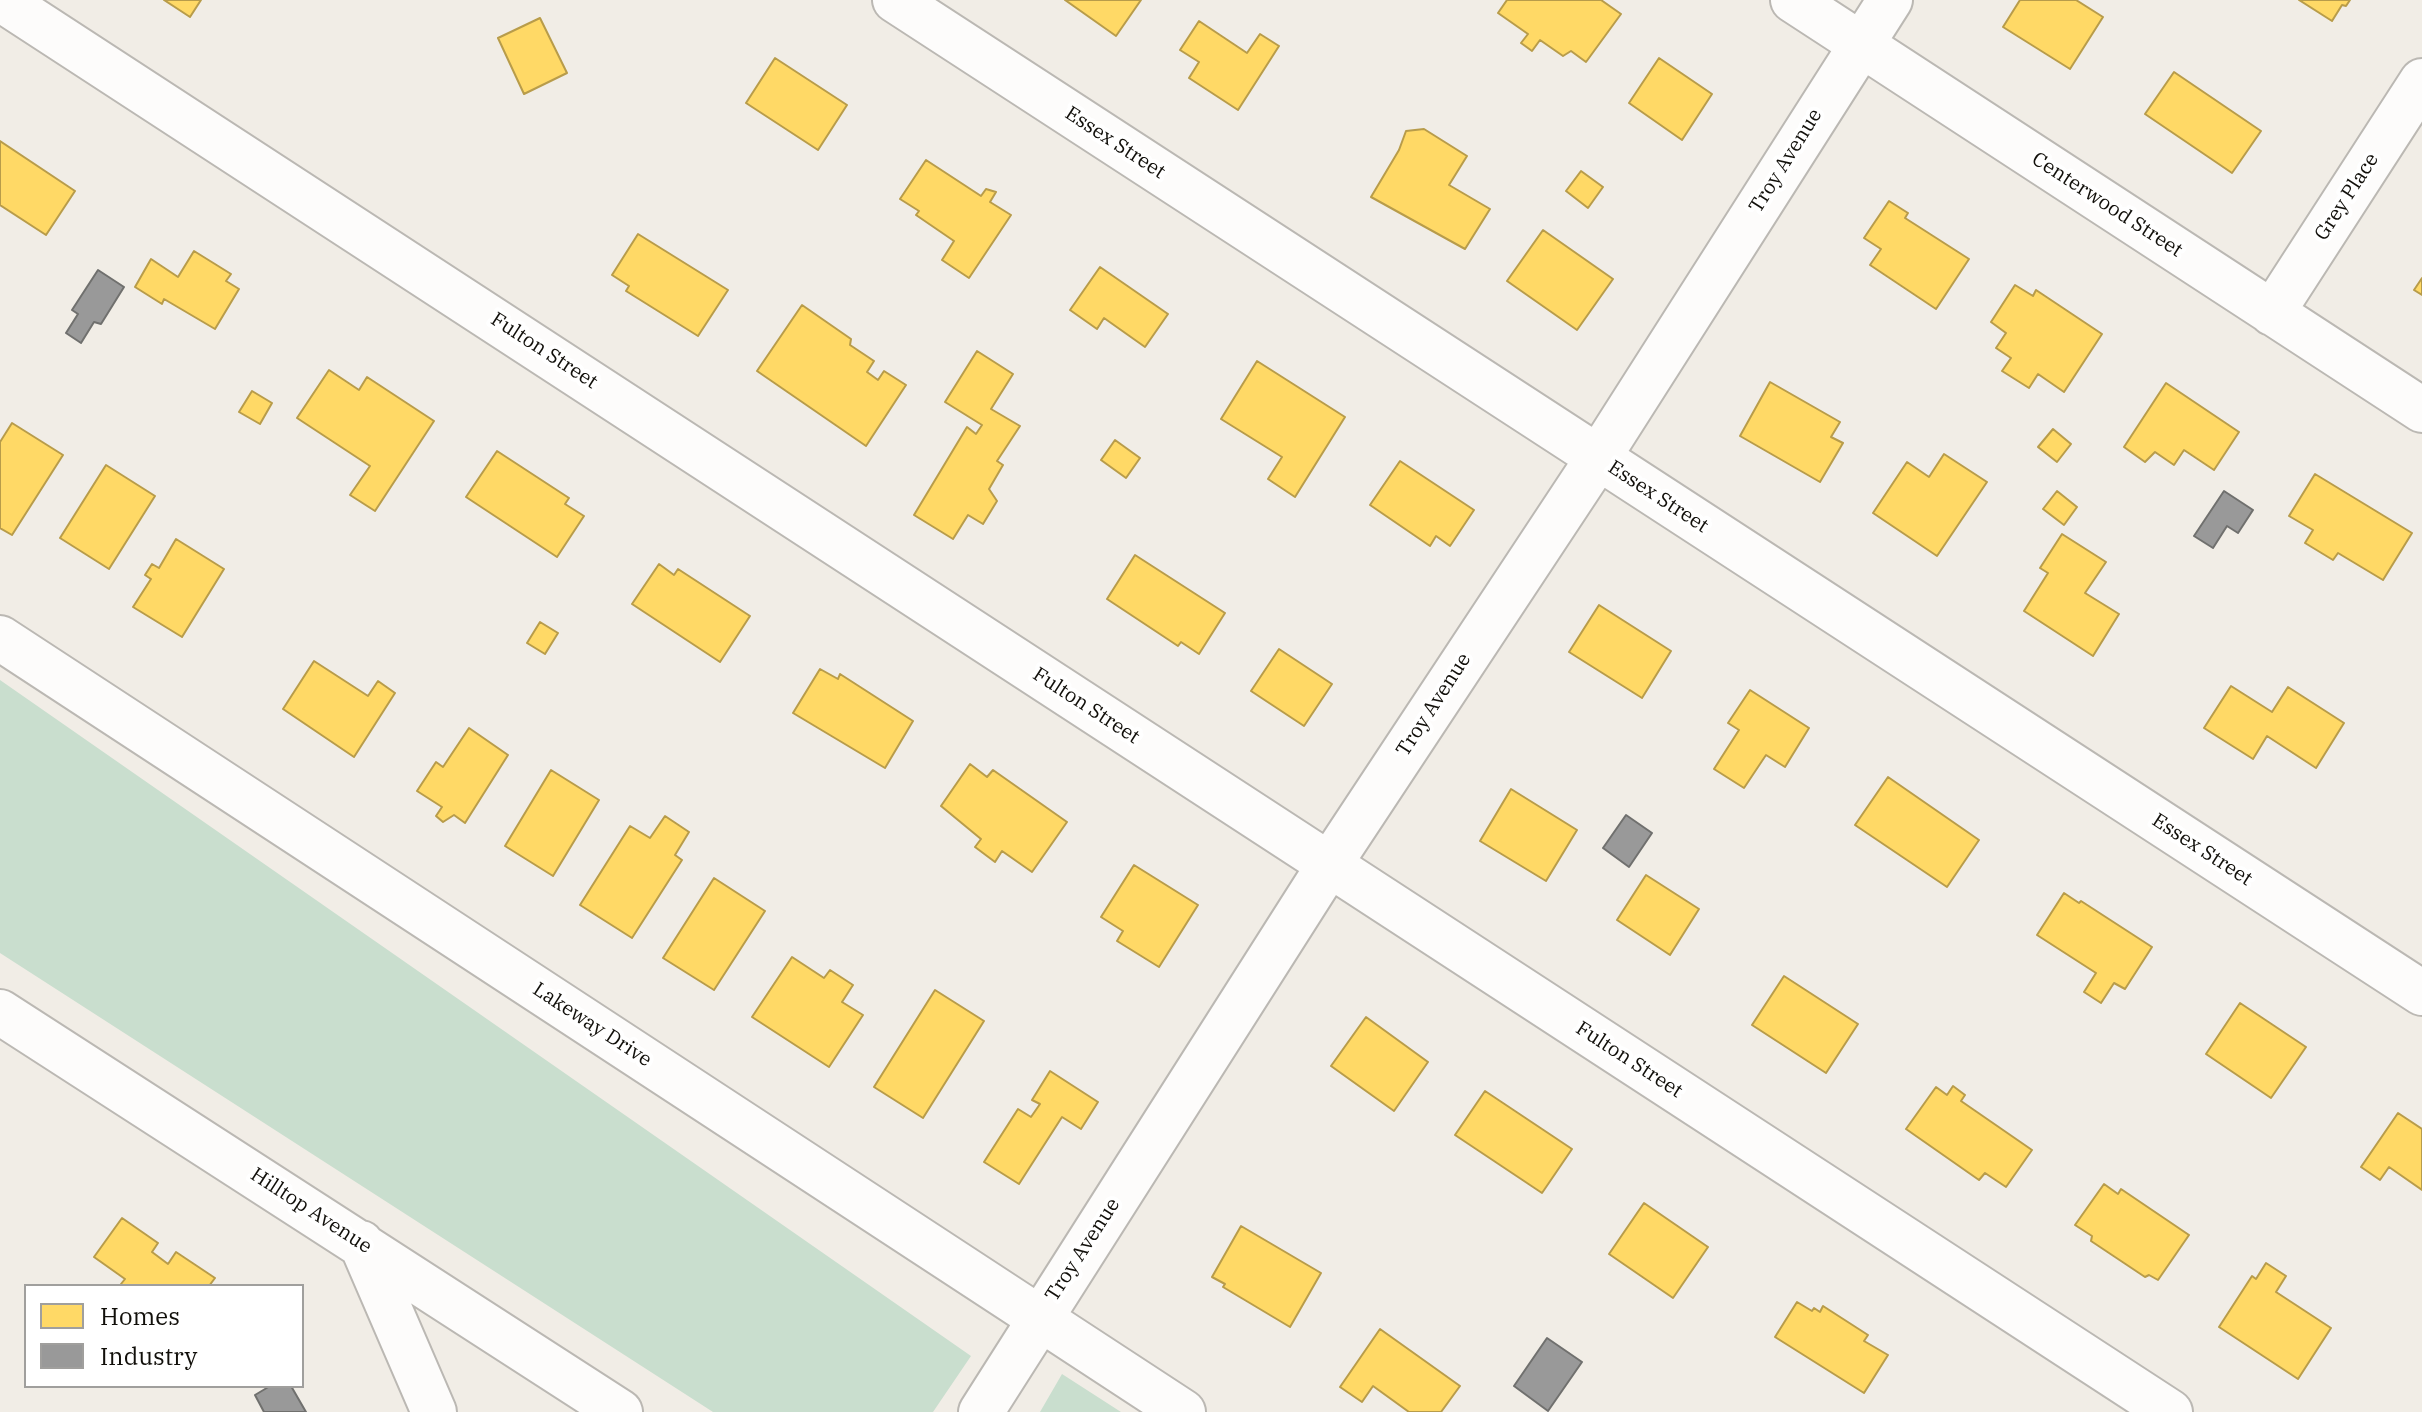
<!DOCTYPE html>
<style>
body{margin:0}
#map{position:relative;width:2422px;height:1412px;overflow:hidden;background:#f1ede6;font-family:"IBM Plex Serif",serif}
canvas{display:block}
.legend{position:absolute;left:24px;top:1284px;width:280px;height:104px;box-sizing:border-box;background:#fff;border:2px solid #a09f9d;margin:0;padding:10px 14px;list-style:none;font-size:24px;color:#110f0a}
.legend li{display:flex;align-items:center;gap:16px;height:40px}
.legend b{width:40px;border:2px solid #a09f9d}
</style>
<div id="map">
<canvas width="2422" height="1412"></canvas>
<ul class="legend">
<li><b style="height:22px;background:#ffd966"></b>Homes</li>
<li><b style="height:22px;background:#999"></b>Industry</li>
</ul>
</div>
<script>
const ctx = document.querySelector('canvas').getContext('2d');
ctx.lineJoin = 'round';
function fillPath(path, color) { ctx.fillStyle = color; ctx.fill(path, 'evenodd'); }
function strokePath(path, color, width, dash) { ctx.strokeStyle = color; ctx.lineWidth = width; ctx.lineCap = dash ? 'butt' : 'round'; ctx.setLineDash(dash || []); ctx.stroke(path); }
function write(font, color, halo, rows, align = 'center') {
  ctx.font = font + ' "IBM Plex Serif",serif'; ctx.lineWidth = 8; ctx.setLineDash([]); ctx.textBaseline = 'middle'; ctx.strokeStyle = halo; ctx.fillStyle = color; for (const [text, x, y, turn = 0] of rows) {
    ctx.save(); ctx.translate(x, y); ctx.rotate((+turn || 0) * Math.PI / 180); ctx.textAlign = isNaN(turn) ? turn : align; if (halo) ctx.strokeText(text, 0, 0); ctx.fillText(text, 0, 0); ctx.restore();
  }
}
fillPath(new Path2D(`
 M0,680l971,676 -38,56h-220l-713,-459z
 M1062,1374l59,38h-81z`), '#c9dece');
const homes = new Path2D(`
 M164,0h37l-11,17z
 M1065,0h76l-25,36z
 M1507,0h94l20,14 -35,48 -15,-11 -8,5 -23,-16 -8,11 -11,-8 7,-9 -30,-21z
 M2020,0h56l27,17 -33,52 -67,-42z
 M2299,0h51l-4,6 -4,-1 -10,16z
 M540,18l27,55 -43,21 -26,-56z
 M1199,21l48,32 13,-19 19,12 -41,64 -49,-32 10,-16 -19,-12z
 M775,58l72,47 -29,45 -72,-47z
 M1659,58l53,36 -30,46 -53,-37z
 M2174,72l87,59 -29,42 -87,-59z
 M1424,129l43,27 -18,29 41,24 -25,40 -94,-52 28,-47 7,-19z
 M0,141l75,50 -29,44 -46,-30z
 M926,160l55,36 5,-7 10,3 -6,10 21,13 -42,63 -27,-18 12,-19 -38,-26 3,-4 -19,-12z
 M1581,171l22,16 -15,21 -22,-17z
 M1889,201l19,12 -3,5 64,41 -33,50 -66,-44 11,-16 -17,-11z
 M1543,230l70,49 -36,51 -70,-49z
 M638,234l90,56 -30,46 -72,-45 3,-5 -17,-11z
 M194,251l37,23 -5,7 13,8 -24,40 -51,-30 -2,5 -27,-17 16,-28 27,18z
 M1100,267l68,47 -23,33 -41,-29 -7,11 -27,-19z
 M2422,278v17l-8,-5z
 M2015,285l18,11 3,-6 66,44 -38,58 -26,-18 -9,14 -27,-17 9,-13 -15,-10 10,-15 -15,-11z
 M802,305l49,34 -1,6 24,16 -7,11 11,8 6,-9 22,14 -40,61 -109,-75z
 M977,351l36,23 -22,35 29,17 -23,35 6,4 -14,24 8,12 -14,23 -15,-9 -15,24 -39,-24 53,-88 9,7 6,-9 -37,-23z
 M1257,361l88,56 -50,80 -27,-18 14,-22 -61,-38z
 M329,370l30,20 8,-13 67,44 -59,90 -25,-16 20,-29 -73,-48z
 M1770,382l70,40 -9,15 12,6 -23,39 -80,-46z
 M2166,383l73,49 -25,38 -30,-20 -10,15 -19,-13 -10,10 -21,-15z
 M252,391l20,12 -12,21 -21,-12z
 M12,423l51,32 -51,80 -12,-7v-86z
 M2053,429l18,15 -14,18 -19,-15z
 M1115,440l25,18 -14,20 -25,-18z
 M497,451l72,47 -4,6 19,12 -27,41 -91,-60z
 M1944,454l43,28 -50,74 -64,-43 34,-51 22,15z
 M1400,461l74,49 -24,36 -14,-10 -6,10 -60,-41z
 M106,465l49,31 -46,73 -49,-31z
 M2315,474l97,59 -29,47 -45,-27 -5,7 -28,-17 8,-13 -24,-14z
 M2057,491l20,16 -13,18 -21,-16z
 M2062,534l44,28 -21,31 34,21 -26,42 -69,-45 24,-38 -8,-5z
 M176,539l48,30 -42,68 -49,-30 18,-28 -6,-4 7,-11 7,4z
 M1135,555l90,58 -26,41 -18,-12 -3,4 -71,-47z
 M659,564l15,11 4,-6 72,47 -30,46 -88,-58z
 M1599,605l72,46 -29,47 -73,-46z
 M540,622l18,11 -13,21 -18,-11z
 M1279,649l53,35 -28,42 -53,-35z
 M314,661l54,35 10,-15 17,12 -41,64 -71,-48z
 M820,669l18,10 2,-5 73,47 -28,47 -92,-55z
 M2231,686l41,26 16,-25 56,36 -28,45 -49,-32 -14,23 -49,-31z
 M1750,690l59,38 -24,39 -19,-12 -22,33 -30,-19 25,-39 -11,-7z
 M469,728l39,27 -43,68 -11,-8 -11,7 -7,-6 6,-9 -25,-16 19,-29 7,5z
 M970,764l17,13 6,-7 74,52 -35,50 -30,-21 -7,11 -20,-15 6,-8 -40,-33z
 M551,770l48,30 -46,76 -48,-30z
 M1888,777l91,63 -32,47 -92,-62z
 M1511,789l66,41 -31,51 -66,-40z
 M665,816l24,16 -14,23 7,5 -50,78 -52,-33 50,-79 20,12z
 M1134,865l64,40 -39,62 -42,-26 6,-10 -22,-14z
 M1646,875l53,34 -29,46 -53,-35z
 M714,878l51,33 -51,79 -51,-32z
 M2064,893l15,10 2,-2 71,46 -27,42 -11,-6 -13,20 -17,-11 12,-19 -59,-38z
 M792,957l32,21 6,-8 23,15 -11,17 21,13 -34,52 -77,-50z
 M1784,976l74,48 -32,49 -74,-48z
 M935,990l49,31 -61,97 -49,-31z
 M2240,1003l66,44 -35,51 -65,-44z
 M1366,1017l62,45 -34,49 -63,-45z
 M1050,1071l48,31 -17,27 -19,-12 -43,67 -35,-22 34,-53 13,8 9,-13 -8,-4z
 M1953,1086l12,9 -4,6 71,49 -26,37 -21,-14 -6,7 -73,-51 30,-42 11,8z
 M1485,1091l87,58 -30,44 -87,-58z
 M2398,1113l24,16v61l-33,-23 -9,13 -19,-13z
 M2104,1184l14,10 3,-5 68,46 -31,45 -9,-5 -4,2 -54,-36 1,-5 -17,-11z
 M1644,1203l64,44 -35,51 -64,-44z
 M122,1218l36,25 -6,9 16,12 8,-12 39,26 -6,8h-86l-2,-2 4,-5 -31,-22z
 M1241,1226l80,47 -31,54 -67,-40 2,-3 -13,-7z
 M2266,1263l20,13 -10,16 55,36 -33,51 -79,-52 33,-51 4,3z
 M1797,1302l15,9 2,-3 6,4 3,-6 45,29 -4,6 24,14 -24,38 -89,-56z
 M1380,1329l80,57 -19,26h-32l-36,-26 -11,16 -22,-15z`);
fillPath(homes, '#ffd966');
strokePath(homes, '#b89c4a', 2);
const industry = new Path2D(`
 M98,270l26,17 -23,37 -7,-2 -13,21 -15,-10 12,-19 -6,-4z
 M2224,491l29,19 -15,23 -11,-7 -14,22 -19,-12z
 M1626,815l26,18 -23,34 -26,-19z
 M1547,1338l35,24 -34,49 -34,-25z
 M270,1386h21l15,26h-42l-9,-17z`);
fillPath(industry, '#999');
strokePath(industry, '#70706e', 2);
const minor = new Path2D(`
 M2,0l2168,1412
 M895,0l1527,993
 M1793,0l629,410
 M2272,313l150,-232
 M0,638l1183,774
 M0,1012l620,400
 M361,1243l73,169
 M981,1412l348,-547 269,-407 292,-458`);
strokePath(minor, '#bbb8b3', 48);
strokePath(minor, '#fdfcfb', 44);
write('20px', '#110f0a', '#fff', [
 ["Essex Street",1115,143,33],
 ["Troy Avenue",1786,161,-58],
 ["Grey Place",2347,197,-57],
 ["Centerwood Street",2107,205,33],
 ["Fulton Street",544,351,33],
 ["Essex Street",1658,497,33],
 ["Troy Avenue",1434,705,-57],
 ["Fulton Street",1086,706,33],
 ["Essex Street",2202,850,33],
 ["Lakeway Drive",592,1025,33],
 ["Fulton Street",1629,1060,33],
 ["Hilltop Avenue",311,1211,33],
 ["Troy Avenue",1083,1250,-57]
]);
</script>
